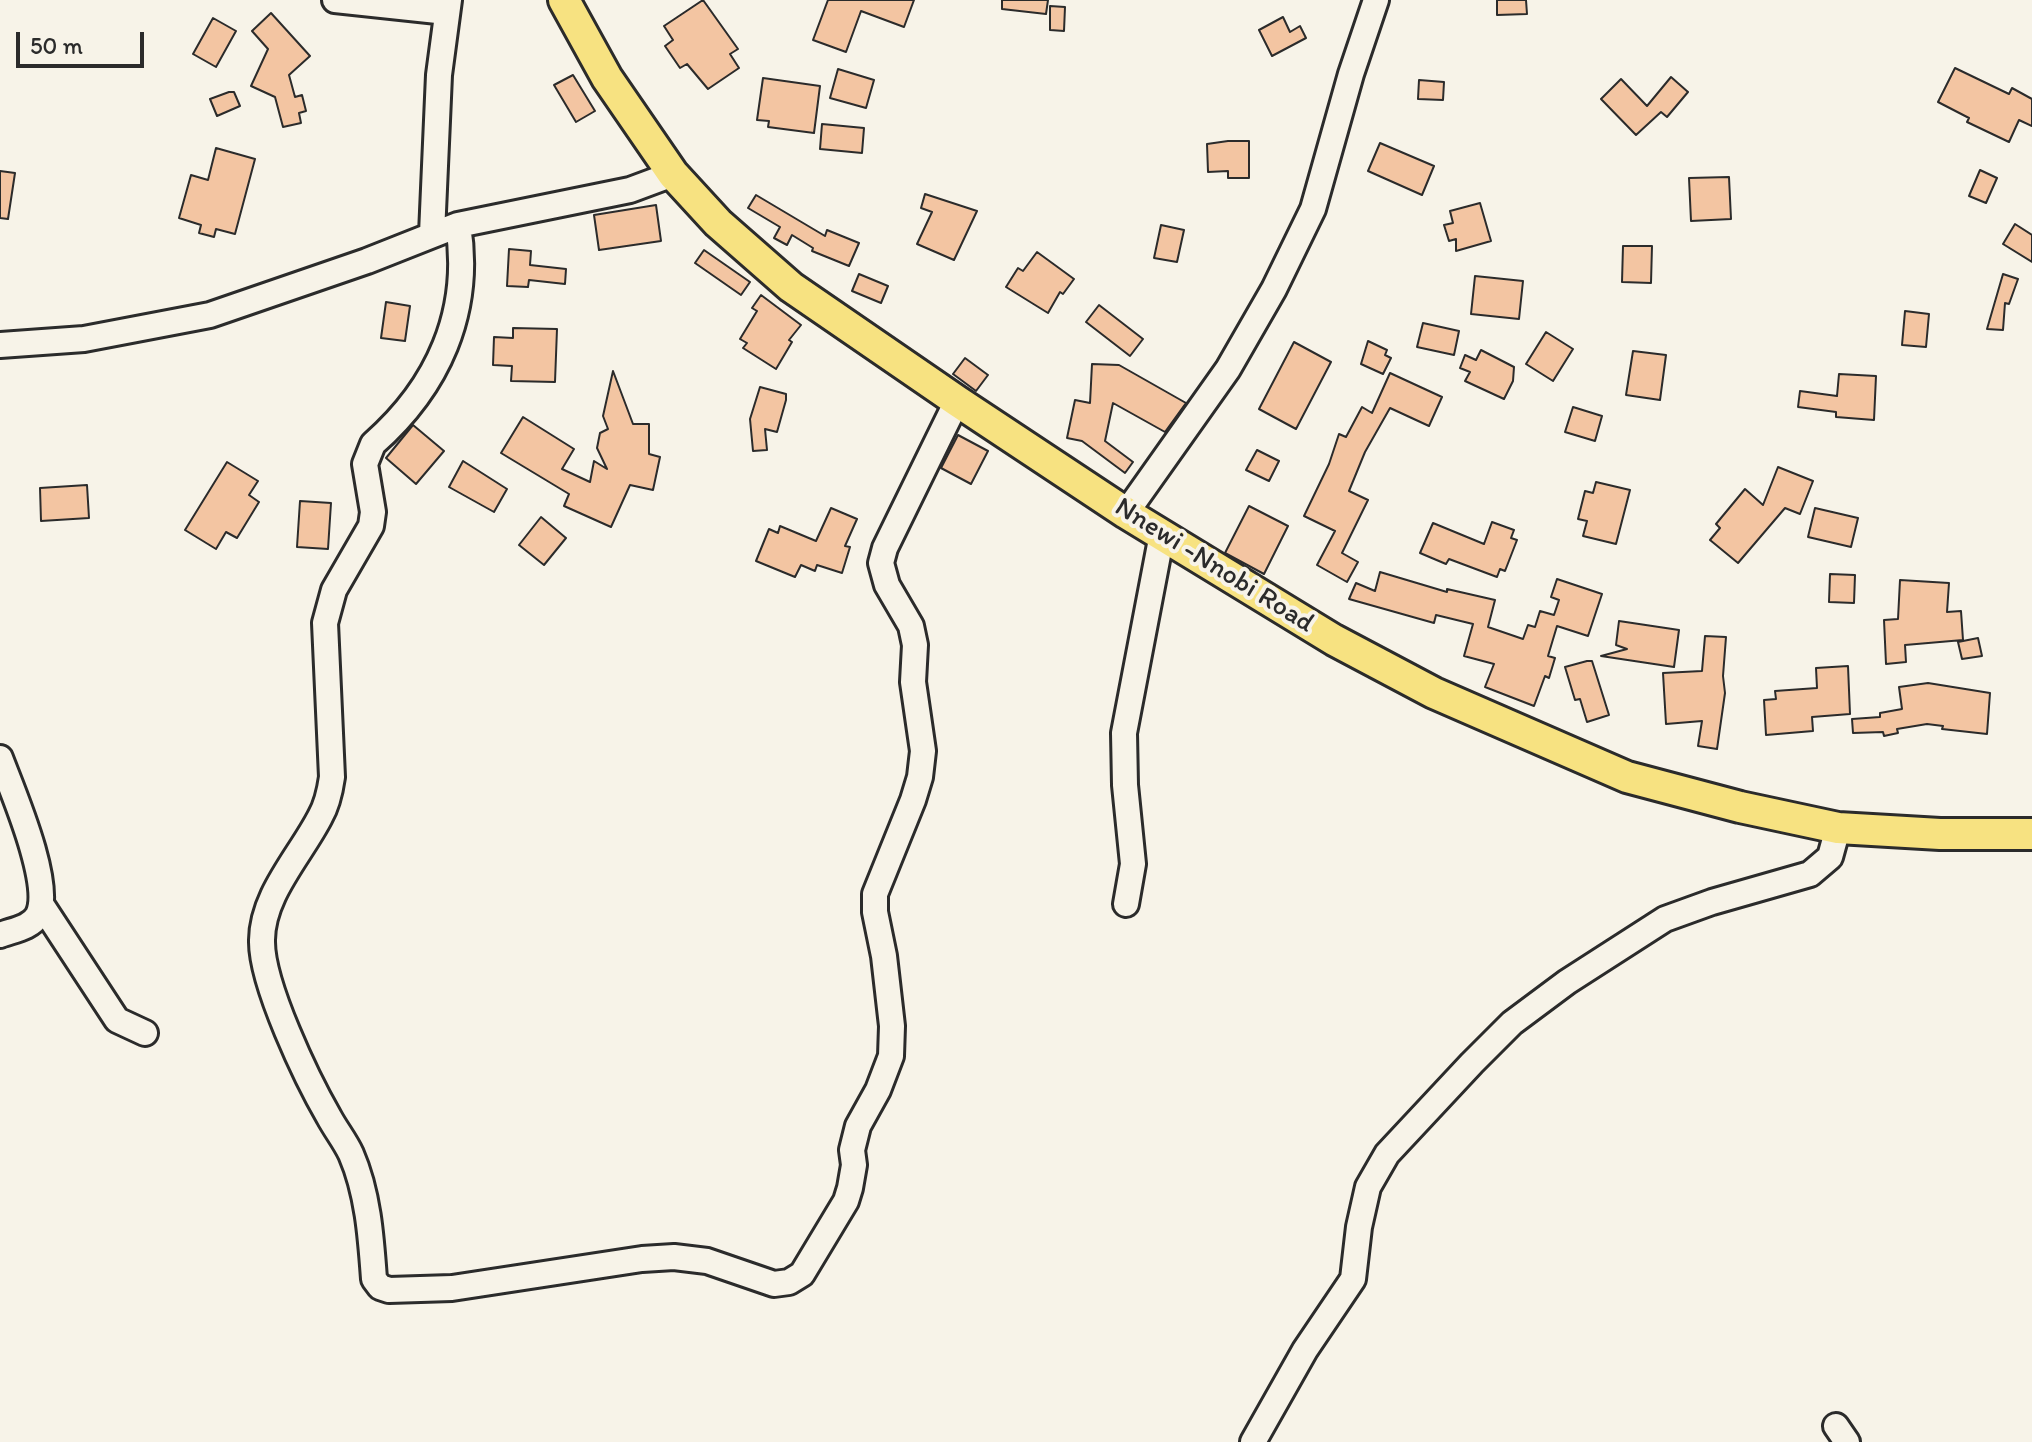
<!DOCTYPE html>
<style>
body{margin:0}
#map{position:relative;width:2032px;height:1442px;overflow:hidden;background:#f7f3e8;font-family:Itim,sans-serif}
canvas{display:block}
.scale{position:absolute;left:16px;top:32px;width:128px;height:36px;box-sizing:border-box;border:4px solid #2b2b2b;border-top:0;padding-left:10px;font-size:24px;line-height:28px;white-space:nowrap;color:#2b2b2b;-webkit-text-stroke:6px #f7f3e8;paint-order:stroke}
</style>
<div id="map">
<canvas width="2032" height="1442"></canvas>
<div class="scale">50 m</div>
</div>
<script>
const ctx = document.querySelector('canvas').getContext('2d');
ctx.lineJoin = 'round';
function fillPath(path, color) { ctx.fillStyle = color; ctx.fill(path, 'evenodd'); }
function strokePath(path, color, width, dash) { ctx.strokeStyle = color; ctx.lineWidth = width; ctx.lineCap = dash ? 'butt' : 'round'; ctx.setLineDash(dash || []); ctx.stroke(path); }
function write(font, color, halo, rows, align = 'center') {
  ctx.font = font + ' Itim,sans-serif'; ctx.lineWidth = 8; ctx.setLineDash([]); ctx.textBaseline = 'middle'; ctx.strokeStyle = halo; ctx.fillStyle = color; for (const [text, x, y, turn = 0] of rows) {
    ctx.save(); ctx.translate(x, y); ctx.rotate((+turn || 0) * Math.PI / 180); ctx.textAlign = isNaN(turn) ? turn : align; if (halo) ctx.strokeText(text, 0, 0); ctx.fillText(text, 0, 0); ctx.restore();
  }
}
const building = new Path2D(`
 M703,0l35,49 -8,5 9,14 -31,21 -21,-25 -7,4 -15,-22 8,-6 -9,-14z
 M828,0h86l-10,27 -43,-16 -15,41 -33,-12z
 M1002,0h46l-2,14 -44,-5z
 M1497,0h29l1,14 -30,1z
 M1050,6l15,1 -1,24 -14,-1z
 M271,13l39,43 -21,19 6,22 7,-2 4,16 -7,2 2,10 -18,4 -8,-30 -24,-11 17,-37 -16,-18z
 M1283,17l7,15 10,-6 6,12 -34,18 -13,-26z
 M213,18l23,13 -20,36 -23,-13z
 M1955,68l54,26 3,-6 20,11v27l-13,-6 -10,22 -42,-20 2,-4 -31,-16z
 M838,69l36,11 -8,28 -36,-10z
 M573,75l22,36 -19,11 -22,-37z
 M1671,77l17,15 -21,25 -6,-5 -25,23 -35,-36 20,-20 26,27z
 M763,78l57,8 -6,47 -46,-6 1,-6 -12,-1z
 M1419,80l25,2 -1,18 -25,-1z
 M229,92h5l6,14 -23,10 -7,-17z
 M822,124l42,4 -2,25 -42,-4z
 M1228,141h21v37h-21v-7l-20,1 -1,-28z
 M1380,143l54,23 -12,29 -54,-24z
 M216,148l39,11 -20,75 -19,-5 -2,8 -15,-4 2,-8 -22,-7 12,-43 17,5z
 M1980,170l17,8 -11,25 -17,-7z
 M0,171l15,2 -7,46 -8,-1z
 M1729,177l2,42 -40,2 -2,-43z
 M925,194l52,17 -23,49 -37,-16 15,-32 -11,-4z
 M756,195l69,41 2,-6 32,13 -10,23 -37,-15 1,-3 -21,-13 -5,10 -13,-7 6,-11 -32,-19z
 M1480,203l11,38 -35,10v-12l-7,2 -5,-16 9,-2 -3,-12z
 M656,205l5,36 -62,9 -5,-35z
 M2015,224l17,11v27l-29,-18z
 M1161,225l23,5 -7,32 -23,-4z
 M1623,246h29l-1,37 -29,-1z
 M509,249l22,2 -1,14 36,4 -1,15 -36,-4 -1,7 -21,-1z
 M704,250l46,32 -9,13 -46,-32z
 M1037,252l37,27 -11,15 -3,-2 -12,21 -42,-26 12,-19 5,3z
 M859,274l29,12 -7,17 -29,-12z
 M2003,274l15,5 -9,25 -4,-1 -2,27 -16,-1z
 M1475,276l48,5 -4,38 -48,-5z
 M761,295l40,30 -12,15 3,2 -16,27 -33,-21 4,-5 -7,-4 17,-28 -5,-3z
 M386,302l24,4 -5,35 -24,-3z
 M1099,305l44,34 -13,17 -44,-34z
 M1905,311l24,3 -3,33 -24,-2z
 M1423,323l36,8 -5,24 -37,-8z
 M513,328l44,1 -2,53 -44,-1 1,-15 -19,-1 1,-28 19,1z
 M1546,332l27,17 -20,32 -27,-17z
 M1368,341l19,9 -2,5 6,3 -8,16 -22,-10z
 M1294,342l37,20 -35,67 -37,-20z
 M1481,350l33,17 -1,14 -9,18 -39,-18 5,-9 -10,-4 5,-13 11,5z
 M1633,351l33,4 -6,45 -34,-5z
 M965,358l23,17 -12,16 -23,-17z
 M1092,364l27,1 67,38 -21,29 -52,-29 -8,38 28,21 -8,11 -43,-32 -15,-3 8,-38 15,3z
 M613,371l20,53h16v30l11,3 -7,33 -23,-5 -19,42 -47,-21 5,-12 -68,-41 22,-36 51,32 -12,20 28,13 4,-21 13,8 -10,-21 3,-15 8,-4 -5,-13z
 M1390,373l52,24 -13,29 -39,-18 -25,44 -16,39 19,9 -26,53 16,9 -11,20 -30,-17 18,-34 -31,-15 25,-52 10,-30 7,3 16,-30 10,6z
 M1839,374l37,2 -2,44 -38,-3v-5l-38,-5 2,-16 37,5z
 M760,387l26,7v6l-9,32 -12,-3 2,21 -14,1 -3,-32z
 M1573,407l29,9 -7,25 -30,-9z
 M413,425l31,26 -28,33 -30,-26z
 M958,435l30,16 -17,33 -30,-16z
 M1257,450l22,11 -10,20 -23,-11z
 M463,461l44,28 -13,23 -45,-25z
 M227,462l31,19 -9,14 10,7 -22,36 -11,-6 -10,17 -31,-19z
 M1778,467l35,14 -13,33 -15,-6 -47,55 -28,-23 10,-12 -4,-4 29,-35 18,16z
 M1596,482l34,8 -14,54 -33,-8 4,-15 -9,-2 7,-28 8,2z
 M87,485l2,33 -48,3 -1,-33z
 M300,501l31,2 -3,46 -31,-2z
 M1249,506l39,20 -24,48 -39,-21z
 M831,508l26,11 -12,27 5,1 -8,26 -25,-8 -2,6 -14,-6 -6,12 -39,-16 13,-32 9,4 2,-7 36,15z
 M1815,508l43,10 -7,29 -43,-10z
 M541,517l25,21 -22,27 -25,-20z
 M1492,522l22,8 -3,8 6,2 -12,31 -5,-2 -3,8 -48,-18 -3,5 -26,-11 13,-30 51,21z
 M1380,572l67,20v-3l48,11 -7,27 35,12 5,-14 7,2 5,-16 14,4 5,-15 -8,-3 6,-18 45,15 -14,42 -31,-10 -9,30 7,2 -6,20 -4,-2 -11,30 -49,-19 9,-23 -30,-8 9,-32 -37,-9 -2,8 -85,-24 7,-16 19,8z
 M1830,574l25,1 -1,28 -25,-1z
 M1900,580l49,3 -2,29 14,-1 2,29 -58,5 1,17 -20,2 -2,-44 14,-1z
 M1619,621l60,9 -5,37 -73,-11 26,-7 -11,-4z
 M1705,636l21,1 -3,39 2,17 -8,56 -19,-3 4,-25 -36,3 -3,-51 39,-2z
 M1978,638l4,18 -20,3 -4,-17z
 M1587,661h5l17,54 -22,7 -7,-23 -5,1 -10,-33z
 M1848,666l2,48 -38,3 1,14 -47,4 -2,-35 12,-1 -1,-8 42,-3 -1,-20z
 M1928,683l62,10 -3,41 -45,-5 1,-3 -16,-2 -30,5 1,4 -14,3 -1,-4 -30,1 -1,-14 28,-2v-4l22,-4 -3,-22z`);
fillPath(building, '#f3c5a2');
strokePath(building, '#2b2b2b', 2);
const minor = new Path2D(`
 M335,0l112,12
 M458,225c14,87 -20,162 -85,219l-8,20 8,48 -2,14 -37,64 -9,33 7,154c-2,14 -5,28 -12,40 -20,39 -59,79 -58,125 0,43 45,137 67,175 7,13 16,24 22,37 17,39 20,83 23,125l6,8 9,3 63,-2 190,-29 32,-2 33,4 67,23 15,-2 13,-8 44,-73 4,-13 4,-23 -2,-15 6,-24 20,-36 13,-34 1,-30 -8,-70 -9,-44v-18l38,-94 7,-23 3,-26 -10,-69 2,-37 -4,-19 -24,-41 -6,-22 4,-15 72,-147
 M432,234l7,-159 10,-75
 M0,345l84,-6 126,-24 157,-54 91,-36 172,-35 43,-16
 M1126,513l102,-144 46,-80 39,-80 38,-135 25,-74
 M0,758c12,32 53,126 38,157 -7,13 -25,15 -38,20
 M41,904l76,116 28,13
 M1126,904l7,-40 -8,-79 -1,-52 38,-199
 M1836,1426l11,16
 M1253,1442l52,-92 48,-71 6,-52 9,-40 19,-33 85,-91 40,-40 55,-41 98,-63 47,-17 98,-28 20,-17 8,-29`);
const major = new Path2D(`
 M564,0l43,78 66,96 45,49 73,64 166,114 169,112 208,127 100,53 193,84 113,30 98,21 102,6h92`);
strokePath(minor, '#2b2b2b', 30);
strokePath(major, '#2b2b2b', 36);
strokePath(minor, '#f7f3e8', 24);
strokePath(major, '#f7e281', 30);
write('28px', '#2b2b2b', '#f7f3e8', [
 ["Nnewi -Nnobi Road",1214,566,32]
]);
</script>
